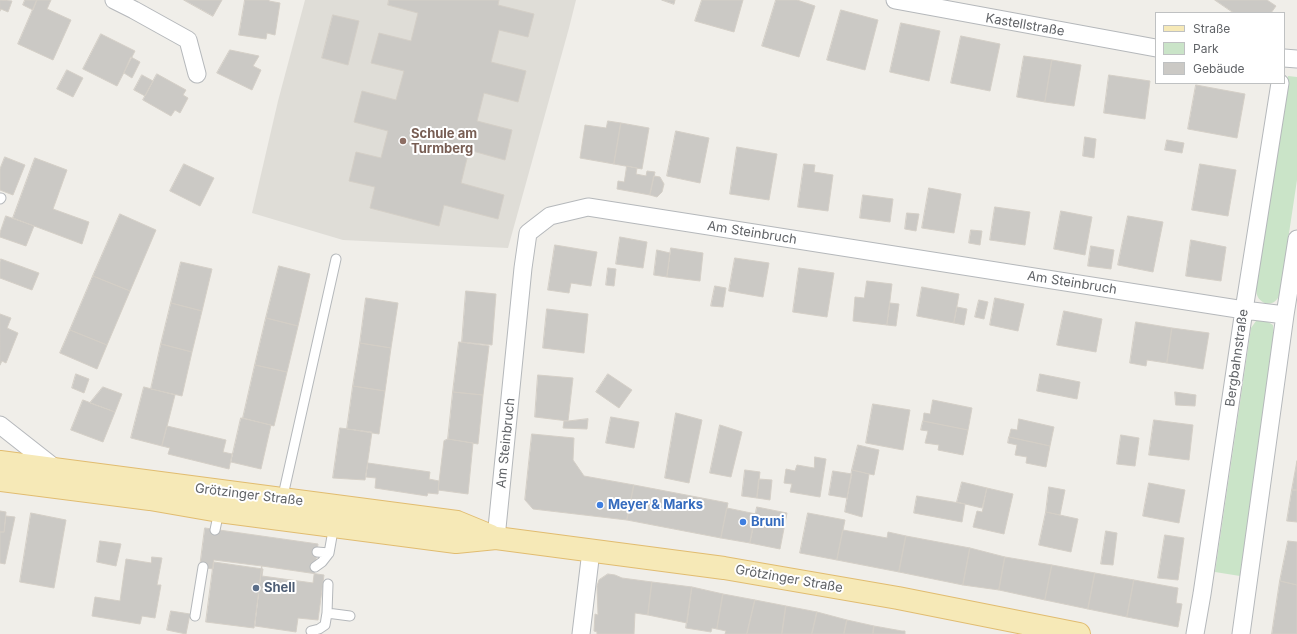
<!DOCTYPE html>
<meta charset="utf-8">
<style>
body{margin:0}
#map{position:relative;width:1297px;height:634px;overflow:hidden;background:#f0eee9;font-family:Inter,sans-serif}
canvas{display:block}
.legend{position:absolute;left:1155px;top:12px;width:130px;height:72px;box-sizing:border-box;background:#fff;border:1px solid #bfc1c2;margin:0;padding:5px 7px;list-style:none;font-size:12px;color:#606367}
.legend li{display:flex;align-items:center;gap:8px;height:20px}
.legend b{width:20px;border:1px solid #bfc1c2}
</style>
<div id="map">
<canvas width="1297" height="634"></canvas>
<ul class="legend">
<li><b style="height:5px;background:#f6e9b7"></b>Straße</li>
<li><b style="height:11px;background:#cae4c8"></b>Park</li>
<li><b style="height:11px;background:#cbc9c5"></b>Gebäude</li>
</ul>
</div>
<script>
const ctx = document.querySelector('canvas').getContext('2d');
ctx.lineJoin = 'round';
function fillPath(path, color) { ctx.fillStyle = color; ctx.fill(path, 'evenodd'); }
function strokePath(path, color, width, dash) { ctx.strokeStyle = color; ctx.lineWidth = width; ctx.lineCap = dash ? 'butt' : 'round'; ctx.setLineDash(dash || []); ctx.stroke(path); }
function write(font, color, halo, rows, align = 'center') {
  ctx.font = font + ' Inter,sans-serif'; ctx.lineWidth = 4; ctx.setLineDash([]); ctx.textBaseline = 'middle'; ctx.strokeStyle = halo; ctx.fillStyle = color; for (const [text, x, y, turn = 0] of rows) {
    ctx.save(); ctx.translate(x, y); ctx.rotate((+turn || 0) * Math.PI / 180); ctx.textAlign = isNaN(turn) ? turn : align; if (halo) ctx.strokeText(text, 0, 0); ctx.fillText(text, 0, 0); ctx.restore();
  }
}
fillPath(new Path2D(`
 M305,0h271l-7,28 -61,220 -165,-8 -91,-27 26,-112z`), '#dfddd7');
fillPath(new Path2D(`
 M1288,76l9,1v103l-17,113c-4,16 -23,13 -24,-3z
 M1261,320h4l8,5 1,9 -34,242 -25,-4 36,-244 5,-7z`), '#cae4c8');
const building = new Path2D(`
 M0,0l12,1 -4,11 -7,-3 -1,2z
 M25,0h12l-4,10 -10,-5z
 M37,0h14l-4,9 24,11 -18,40 -35,-16z
 M184,0h38l-9,16z
 M245,0h24v1l11,2 -5,32 -8,-2 -1,6 -27,-4z
 M389,0h110l-1,5 36,9 -6,23 -29,-7 -8,32 35,9 -8,31 -34,-9 -7,28 35,9 -7,30 -36,-10 -8,33 43,12 -6,24 -54,-14 -5,21 -69,-18 5,-21 -26,-6 7,-29 25,6 7,-27 -34,-9 8,-31 34,9 8,-29 -33,-8 8,-30 32,8 7,-28 -30,-8z
 M662,0h13l-1,4z
 M702,0h41l-9,32 -39,-11z
 M776,0h21l18,6 -16,51 -37,-11z
 M1215,0h52l9,6 -5,7h-37z
 M841,10l37,10 -13,50 -38,-10z
 M333,15l26,6 -11,44 -26,-7z
 M901,23l39,8 -11,50 -39,-9z
 M101,34l34,17 -18,35 -34,-17z
 M961,36l39,8 -10,47 -39,-8z
 M230,50l29,6 -6,10 8,4 -9,20 -35,-17z
 M1024,56l28,4 -7,42 -28,-5z
 M131,57l9,5 -8,16 -8,-5z
 M1052,60l29,5 -7,41 -29,-4z
 M67,70l16,8 -10,19 -16,-8z
 M157,74l29,16 -3,5 5,3 -8,15 -5,-3 -4,6 -28,-16z
 M142,75l11,6 -8,15 -11,-6z
 M1109,75l41,6 -5,38 -41,-6z
 M1196,85l49,9 -8,44 -49,-9z
 M608,121l13,2 -7,41 -34,-6 5,-33 21,3z
 M621,123l28,5 -7,41 -28,-5z
 M676,131l33,7 -9,45 -33,-7z
 M1085,137l11,2 -2,19 -11,-2z
 M1167,140l17,3 -2,10 -17,-3z
 M737,147l40,7 -8,46 -39,-6z
 M5,157l20,8 -12,30 -13,-5v-21z
 M35,158l32,12 -14,39 36,13 -7,22 -69,-26z
 M184,164l30,14 -14,28 -30,-15z
 M804,164l11,1 -1,7 19,3 -5,36 -30,-4z
 M1200,164l36,6 -8,46 -36,-6z
 M627,166l10,2 -1,6 10,2 1,-5 8,1 -5,23 -33,-6 1,-8 6,1z
 M654,176l6,1 4,7 -2,8 -5,5 -7,-2z
 M929,188l32,6 -7,39 -32,-5z
 M863,195l30,4 -3,23 -30,-4z
 M995,207l35,5 -5,33 -35,-5z
 M1061,211l31,6 -7,38 -31,-6z
 M907,213l12,1 -3,17 -11,-2z
 M120,214l36,16 -26,61 -37,-15z
 M6,216l28,10 -8,20 -26,-9v-4z
 M1128,216l35,6 -10,50 -35,-7z
 M971,230l11,1 -2,14 -11,-2z
 M620,237l27,5 -4,26 -27,-4z
 M1191,240l35,7 -5,34 -35,-5z
 M555,245l42,7 -6,34 -20,-3 -2,10 -21,-3z
 M1091,246l23,4 -3,19 -23,-3z
 M671,248l32,5 -3,28 -33,-4z
 M657,250l13,3 -3,24 -13,-2z
 M735,258l34,5 -6,34 -34,-6z
 M1,259l38,14 -7,17 -32,-12v-16z
 M181,262l31,7 -10,42 -31,-8z
 M279,266l31,8 -12,52 -32,-8z
 M608,268l8,1 -2,17 -8,-1z
 M799,268l35,5 -7,44 -34,-5z
 M93,276l37,15 -23,54 -37,-15z
 M867,281l25,3 -5,41 -34,-4 2,-24 9,1z
 M715,286l11,2 -3,19 -12,-1z
 M922,287l37,7 -5,29 -37,-7z
 M466,291l30,3 -4,51 -30,-3z
 M366,298l32,5 -7,45 -31,-5z
 M995,298l29,6 -6,27 -28,-6z
 M979,300l9,2 -4,17 -9,-2z
 M171,303l31,8 -10,41 -31,-8z
 M890,303l9,1 -3,22 -9,-1z
 M957,307l10,2 -3,16 -10,-2z
 M547,309l41,5 -4,39 -41,-5z
 M1064,311l38,8 -6,33 -39,-7z
 M0,314l11,4 -4,10 11,5 -12,30 -4,-2 -2,4z
 M266,318l32,8 -11,46 -32,-7z
 M1136,322l36,6 -5,35 -20,-3 -1,6 -16,-3z
 M1172,328l37,5 -6,36 -36,-6z
 M70,330l37,15 -10,24 -37,-16z
 M459,342l30,4 -6,49 -30,-3z
 M360,343l31,5 -6,43 -32,-5z
 M161,344l31,8 -10,44 -31,-7z
 M255,365l32,7 -13,54 -31,-8z
 M76,374l13,5 -5,14 -12,-5z
 M608,374l24,16 -13,18 -23,-16z
 M1040,374l40,8 -3,17 -40,-8z
 M538,375l35,3 -5,43 -33,-4z
 M353,386l32,5 -6,43 -32,-5z
 M103,387l19,7 -7,18 -25,-9z
 M144,387l31,8 -13,51 -31,-8z
 M453,392l30,3 -5,49 -30,-5z
 M1175,392l21,3 -1,11 -19,-1z
 M83,400l32,12 -12,30 -32,-12z
 M933,400l39,8 -4,22 -45,-9 1,-8 6,1z
 M873,404l37,6 -7,40 -37,-7z
 M676,413l26,7 -13,63 -24,-5z
 M611,417l28,5 -5,26 -28,-5z
 M241,418l30,7 -10,44 -30,-7z
 M588,419l-1,10 -24,-1 1,-7h4z
 M1019,419l35,8 -4,19 -41,-9 2,-8 6,1z
 M1154,420l39,5 -4,35 -40,-5z
 M923,421l45,9 -5,25 -25,-5 1,-5 -14,-2 3,-12 -7,-1z
 M720,425l22,7 -11,45 -21,-4z
 M167,426l59,14 -3,12 9,2 -3,15 -61,-15 2,-6 -8,-2z
 M340,428l32,4 -7,48 -32,-2z
 M532,434l42,4 -1,22 11,16 50,9 -7,35 -94,-11 -8,-9z
 M1121,435l18,3 -4,28 -18,-2z
 M1009,437l41,9 -4,21 -20,-4 1,-6 -12,-2 2,-10 -9,-2z
 M448,439l25,4 -5,51 -30,-4 6,-49z
 M858,445l21,5 -5,25 -22,-5z
 M815,457l11,2 -6,38 -30,-5 2,-8 -8,-1 2,-14 9,2 2,-6 17,3z
 M1297,461v29h-5z
 M368,463l62,9 -1,7 10,2 -1,13 -10,-1 -1,3 -52,-8 1,-10 -10,-1z
 M745,470l15,2 -3,26 -15,-2z
 M852,470l17,4 -7,43 -17,-5z
 M833,471l19,3 -5,24 -18,-3z
 M759,479l13,1 -2,20 -13,-2z
 M962,482l25,6 -5,20 -25,-6z
 M1149,483l36,7 -6,33 -36,-7z
 M634,485l94,18 -7,35 -94,-18z
 M1049,487l16,3 -5,25 -14,-3z
 M987,488l26,6 -9,40 -31,-7 4,-16 5,1z
 M1292,490h5v32l-10,-1z
 M917,496l48,8 -3,18 -48,-9z
 M757,507l30,6 -7,36 -30,-6z
 M727,508l29,6 -6,29 -29,-5z
 M0,511l6,1 -2,20h-4z
 M1046,512l32,7 -7,33 -32,-7z
 M31,513l35,7 -12,68 -34,-6z
 M808,513l37,7 -8,40 -37,-7z
 M6,516l9,1 -10,47 -5,-1v-31h4z
 M205,528l113,16 -5,39 -51,-7 1,-7 -49,-7 -1,7 -13,-2z
 M843,530l44,8 1,-6 18,4 -7,36 -62,-12z
 M1106,531l11,2 -4,32 -12,-1z
 M1165,535l19,3 -6,42 -20,-2z
 M906,536l64,12 -7,37 -64,-13z
 M100,541l21,3 -5,22 -19,-4z
 M1288,541l9,1v43l-17,-4z
 M970,548l35,9 -6,33 -36,-5z
 M152,557l10,1 -5,27h4l-6,33 -13,-2 -2,8 -48,-8 3,-19 25,4 6,-42 25,4z
 M1005,557l47,8 -7,35 -46,-10z
 M214,560l48,6 -8,62 -48,-6z
 M1052,565l43,8 -7,36 -43,-9z
 M262,566l62,9 -6,45 -20,-2 -2,14 -41,-6z
 M1095,573l39,7 -7,37 -39,-8z
 M608,574l7,1 7,3 30,4 -4,33 -13,-2 -1,21h-37v-2l-3,-1 1,-17 3,1 -1,-29 2,-6z
 M1134,580l44,8 -2,15 6,1 -4,23 -51,-10z
 M1280,581l17,4v49h-25z
 M652,582l40,5 -5,36 -39,-8z
 M692,587l31,7 -6,35 -5,-1 -1,4 -25,-4z
 M723,594l32,6 -8,34h-22l1,-3 -9,-2z
 M755,600l31,6 -4,28h-35z
 M786,606l31,6 -5,22h-30z
 M171,611l19,3 -4,20 -19,-4z
 M817,612l30,8 -3,14h-32z
 M847,620l27,6 -1,8h-29z
 M874,626l28,5h3v3h-32z`);
fillPath(building, '#cbc9c5');
strokePath(building, '#d4cfc7', 1);
const service = new Path2D(`
 M0,199l1,-1
 M282,500l54,-241
 M215,530l4,-19
 M317,552l12,1 5,-28
 M315,567l7,-5 7,-9
 M327,613l23,3
 M195,616l8,-49
 M311,631l8,-2 6,-4 2,-12 1,-29`);
const minor = new Path2D(`
 M114,0l20,10 54,30 9,34
 M895,0l261,48
 M1284,58l13,1
 M0,425l56,44
 M496,538l27,-270 5,-35 22,-17 38,-9 656,103 41,5
 M581,634l10,-83
 M1195,634l7,-40 42,-284 36,-227
 M1241,634l44,-319 12,-76`);
const primary = new Path2D(`
 M0,462l457,60 34,14
 M0,480l150,19 69,12 237,31 40,-4 228,30 174,30 181,36`);
strokePath(service, '#b5b8bb', 11);
strokePath(minor, '#b5b8bb', 19);
strokePath(primary, '#e1bc70', 24);
strokePath(service, '#fff', 9);
strokePath(minor, '#fff', 17);
strokePath(primary, '#f6e9b7', 22);
for (const [x, y, r, color] of [
 [403,141,4,"#8d6e63"],
 [600,505,4,"#3f7fe0"],
 [743,522,4,"#3f7fe0"],
 [256,588,4,"#5c6f8a"]
]) { const dot = new Path2D(); dot.arc(x, y, r, 0, 2 * Math.PI); ctx.fillStyle = color; ctx.fill(dot); strokePath(dot, '#fff', 1.5); }
write('13px', '#606367', '#fff', [
 ["Kastellstraße",1025,25,10],
 ["Am Steinbruch",752,233,9],
 ["Am Steinbruch",1072,283,9],
 ["Bergbahnstraße",1237,358,-82],
 ["Am Steinbruch",506,443,-84],
 ["Grötzinger Straße",249,495,7],
 ["Grötzinger Straße",789,579,10]
]);
write('bold 13px', '#785e54', '#fff', [
 ["Schule am",411,134],
 ["Turmberg",411,149]
], 'left');
write('bold 13px', '#366cbe', '#fff', [
 ["Meyer & Marks",608,505],
 ["Bruni",751,522]
], 'left');
write('bold 13px', '#4e5e75', '#fff', [
 ["Shell",264,588]
], 'left');
</script>
